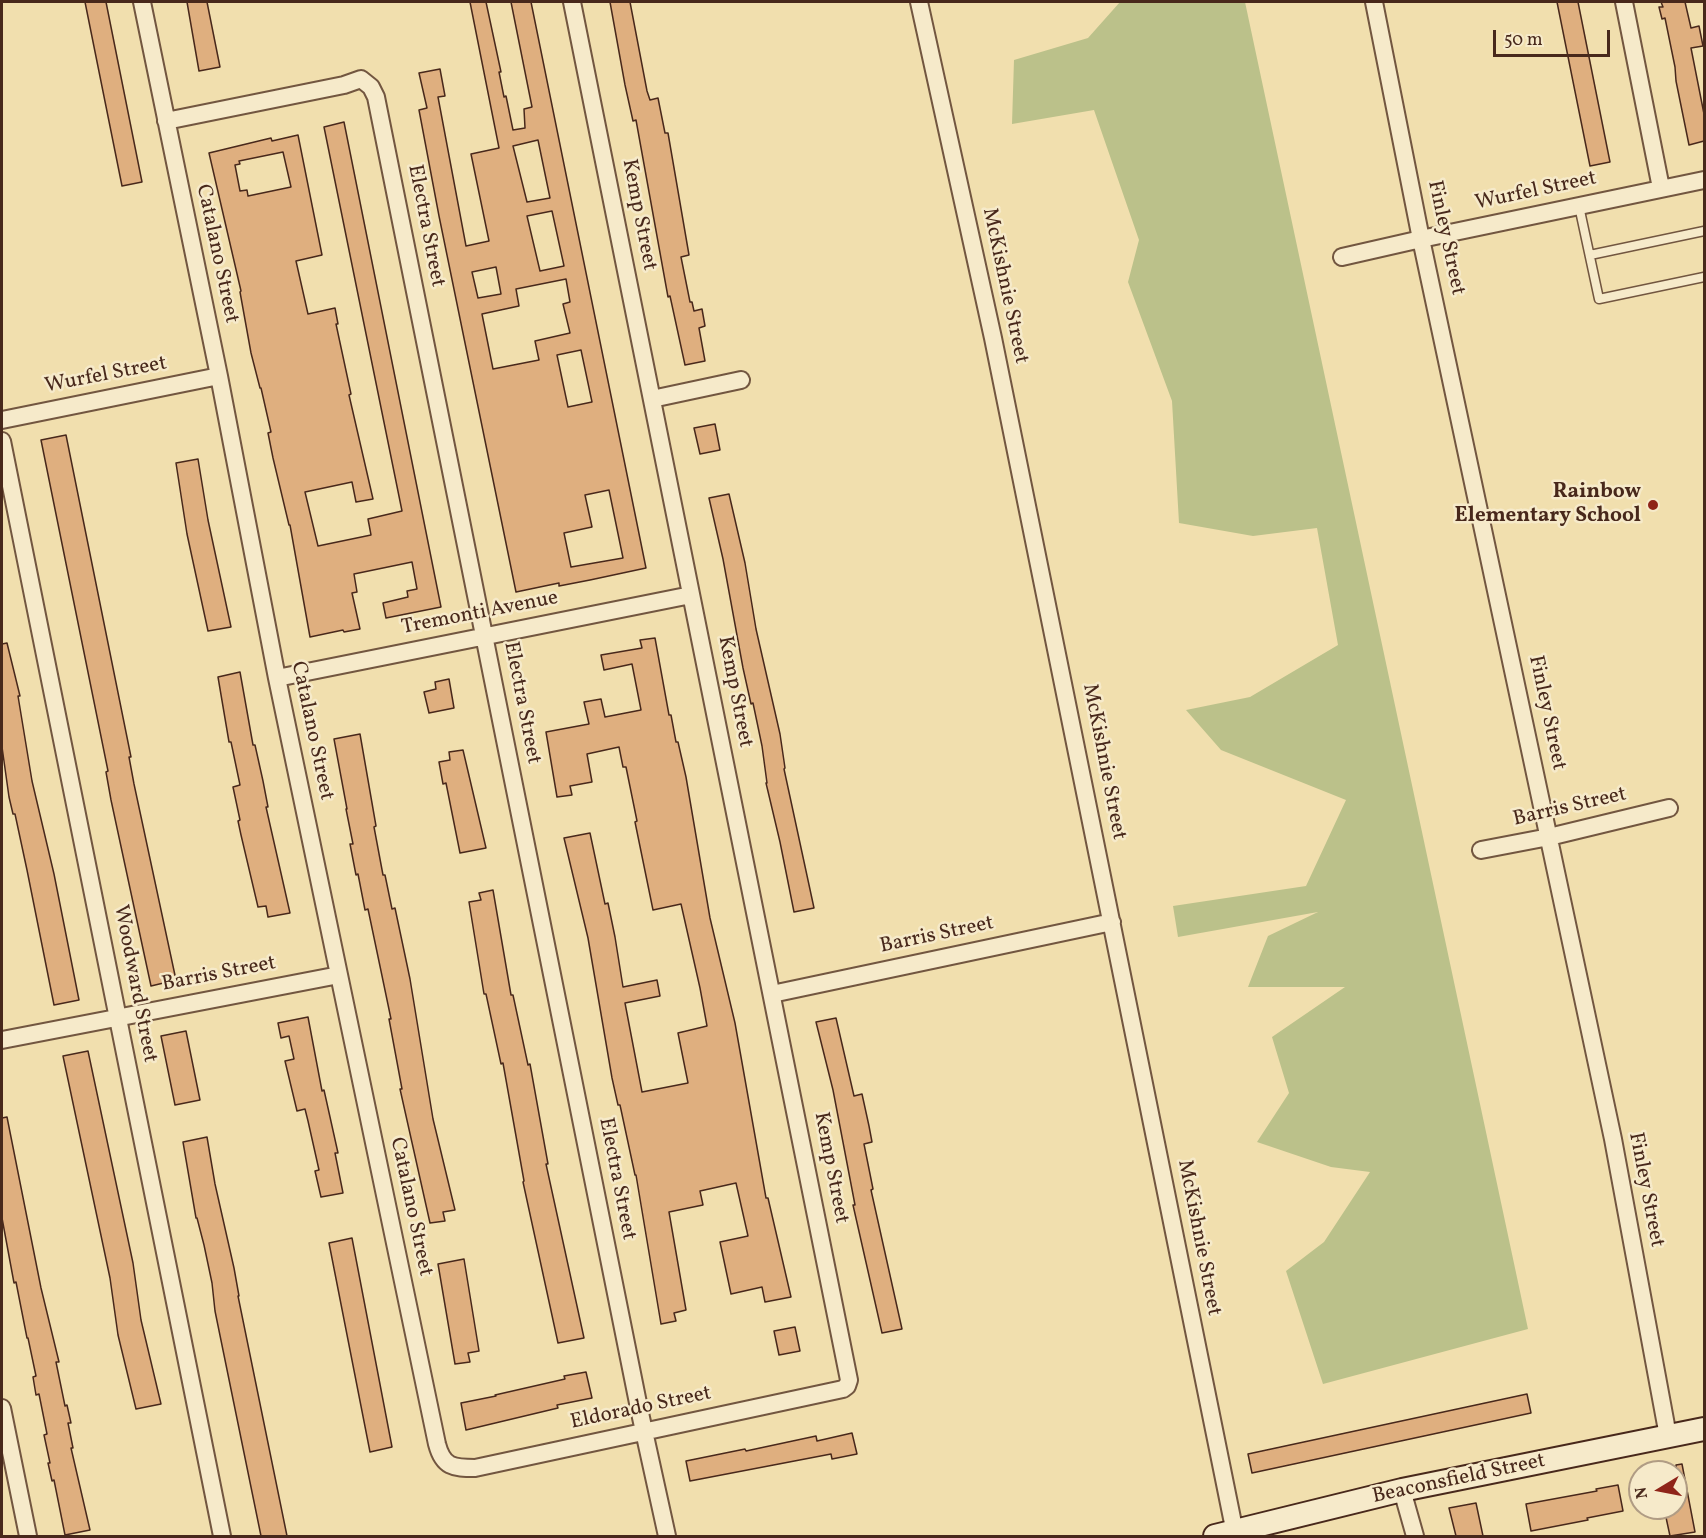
<!DOCTYPE html>
<style>
body{margin:0}
#map{position:relative;width:1706px;height:1538px;overflow:hidden;background:#f1dfae;font-family:Vollkorn,serif}
canvas{display:block}
.frame{position:absolute;inset:0;border:3px solid #48281b;pointer-events:none}
.north{position:absolute;left:1628px;top:1460px;width:60px;height:60px;box-sizing:border-box;background:#f6eaca;border:2px solid #b09c84;border-radius:50%;rotate:260deg;font-size:16px;font-weight:700;line-height:24px;text-align:center;color:#48281b}
.north::after{content:'';display:block;margin:auto;width:21px;height:27px;background:#8f2418;clip-path:polygon(50% 0,100% 100%,50% 72%,0 100%)}
.scale{position:absolute;left:1493px;top:30px;width:117px;height:27px;box-sizing:border-box;border:3px solid #48281b;border-top:0;padding-left:8px;font-size:18px;line-height:21px;white-space:nowrap;color:#48281b;-webkit-text-stroke:4px #f6eaca;paint-order:stroke}
</style>
<div id="map">
<canvas width="1706" height="1538"></canvas>
<div class="frame"></div>
<div class="north">N</div>
<div class="scale">50 m</div>
</div>
<script>
const ctx = document.querySelector('canvas').getContext('2d');
ctx.lineJoin = 'round';
function fillPath(path, color) { ctx.fillStyle = color; ctx.fill(path, 'evenodd'); }
function strokePath(path, color, width, dash) { ctx.strokeStyle = color; ctx.lineWidth = width; ctx.lineCap = dash ? 'butt' : 'round'; ctx.setLineDash(dash || []); ctx.stroke(path); }
function write(font, color, halo, rows, align = 'center') {
  ctx.font = font + ' Vollkorn,serif'; ctx.lineWidth = 5; ctx.setLineDash([]); ctx.textBaseline = 'middle'; ctx.strokeStyle = halo; ctx.fillStyle = color; for (const [text, x, y, turn = 0] of rows) {
    ctx.save(); ctx.translate(x, y); ctx.rotate((+turn || 0) * Math.PI / 180); ctx.textAlign = isNaN(turn) ? turn : align; if (halo) ctx.strokeText(text, 0, 0); ctx.fillText(text, 0, 0); ctx.restore();
  }
}
fillPath(new Path2D(`
 M1120,2h125l283,1327 -205,55 -37,-113 38,-29 46,-70 -39,-5 -74,-25 32,-49 -17,-56 73,-50h-97l20,-51 50,-24 -140,25 -5,-31 133,-20 40,-86 -125,-50 -35,-40 64,-13 88,-52 -21,-117 -64,8 -74,-13 -7,-122 -44,-119 11,-42 -45,-130 -82,14 2,-64 74,-22z`), '#bbc18a');
const building = new Path2D(`
 M85,2h21l36,180 -20,4z
 M187,2h20l13,65 -21,4z
 M470,2h16l15,70h-2l5,25 2,-1 7,34 12,-2 -1,-19 8,-2 -21,-105h20l115,566 -56,12 -31,6v-3l-43,9 -77,-376 -20,-106 8,-2 -8,-35 21,-4 5,27 -7,1 28,149 23,-5 -18,-87 28,-6zM538,140l12,58 -23,4 -14,-56zM552,211l12,55 -24,5 -13,-55zM496,267l5,27 -23,4 -6,-26zM566,279l4,23 -7,2 7,29 -35,8 4,19 -46,9 -11,-55 37,-8 -3,-17zM581,350l11,52 -24,5 -11,-52zM609,490l14,68 -52,9 -7,-34 28,-6 -7,-32z
 M610,2h20l17,89 3,9 8,-2 7,35h3l21,122 -8,2 9,45h2l2,9 8,-2 3,17 -6,2 6,33 -20,4 -15,-69 -2,1 -32,-177 -3,1 -8,-36z
 M1557,2h21l32,160 -20,4z
 M1661,2h24l6,26 8,-2 4,20 -12,2 13,66v27l-15,4 -13,-64 -1,-14 -10,-49 -3,1 -3,-12h4z
 M344,122l97,485 -55,11 -3,-15 25,-6 -1,-6 10,-2 -5,-27 -58,12 3,18 -5,1 8,36 -16,3 -1,-2 -33,7 -20,-112h-1l-16,-67 -5,-25 3,-1 -10,-44h-1l-9,-35 -11,-61 1,-1 -32,-138 62,-15 1,3 26,-6 24,120 -26,6 12,53 27,-6 3,16h-2l15,70 -2,1 24,104 -17,3 -4,-20 -47,10 13,54 53,-11 -3,-16 34,-8 -78,-384zM283,152l8,35 -43,9 -1,-6 -7,1 -5,-26 5,-1 -1,-3z
 M715,424l5,26 -20,4 -6,-26z
 M66,435l65,322h-2l5,27 42,196 -25,6 -40,-186 -5,-28 2,-1 -67,-331z
 M198,459l10,61 23,107 -23,4 -21,-97 -11,-71z
 M729,494l16,69 11,66 24,105 5,34 -1,1 30,139 -20,4 -14,-70 -14,-59h1l-5,-37 -9,-43 -2,1 -8,-36 -20,-109 -14,-61z
 M655,638l14,77h2l5,27h2l8,35 24,141 25,105 31,175h2l23,99 -26,5 -3,-15 -31,7 -11,-52 28,-6 -12,-53 -36,8 3,14 -34,7 17,98 -12,3 2,8 -15,3 -25,-149h-1l-15,-70h-2l-6,-27 -24,-140 -24,-100 26,-5 15,71 3,-1 7,34 8,50 34,-7 3,16 -35,7 17,89 46,-9 -10,-50 29,-7 -7,-38 -19,-84 -28,6 -18,-88 2,-1 -11,-54h-3l-4,-20 -32,7 5,28 -22,4 2,9 -15,2 -11,-65 43,-8 -5,-22 17,-3 4,18 36,-7 -9,-46 -28,6 -3,-15 41,-7 -2,-8z
 M7,643l13,53h-2l14,85 22,93 25,126 -25,5 -27,-135 -12,-56h-2l-4,-17 -7,-50v-103z
 M240,672l13,73h2l8,36 5,26h-2l24,106 -22,4 -2,-11 -8,1 -17,-72 -3,-14 2,-1 -7,-33 7,-2 -9,-43h-2l-11,-65z
 M449,679l5,29 -25,5 -5,-21 12,-3 -1,-7z
 M360,734l16,92 -2,1 9,48h2l7,34 3,-1 15,71 23,140 22,91 -12,2 2,9 -15,2 -30,-134h2l-13,-70h2l-10,-48 -13,-62 -3,1 -7,-36 -2,1 -6,-31h3l-7,-35h1l-13,-70z
 M463,750l23,98 -26,5 -14,-70 -3,1 -4,-22 11,-2 -1,-8z
 M493,890l18,105h2l15,70 2,-1 18,100h-2l38,174 -26,5 -35,-161 1,-1 -21,-118 -2,1 -15,-70h-2l-15,-92 12,-2 -2,-7z
 M308,1017l14,74 2,-1 14,63h-3l8,40 -22,4 -6,-26 4,-1 -11,-49 -3,-12 -8,2 -12,-50 9,-2 -5,-23 -8,2 -3,-15z
 M836,1018l18,78 8,-2 7,32 3,16 -8,2 9,45 -2,1 31,139 -20,4 -29,-128h2l-22,-115 -17,-68z
 M186,1031l14,69 -25,5 -14,-69z
 M88,1051l45,212 8,57 20,84 -25,5 -18,-74 -8,-57 -47,-222z
 M7,1117l34,171 18,74h-3l9,44 2,-1 4,18h-3l5,25h-2l19,82 -25,5 -11,-55 -2,1 -4,-18h2l-6,-28 3,-1 -8,-40 -3,1 -3,-18 3,-1 -8,-38h-1l-11,-56 -2,1 -12,-65v-100z
 M207,1137l8,47 19,84 5,28h-1l49,240h-26l-46,-225 -3,-28 -8,-38 -7,-27h-1l-13,-76z
 M352,1238l40,209 -22,5 -41,-209z
 M464,1259l15,92 -11,2 2,9 -15,2 -17,-100z
 M795,1327l5,24 -21,4 -5,-24z
 M586,1372l6,26 -35,7 1,3 -92,22 -5,-27 35,-7 -1,-1 70,-16 -1,-3z
 M1527,1394l4,19 -279,60 -4,-19z
 M852,1433l5,21 -25,5 -1,-5 -141,27 -4,-20 59,-12 1,2 70,-15 1,5z
 M1682,1464l13,68 -25,4 -6,-28h12v-43z
 M1618,1485l5,26 -36,7 1,2 -57,11 -5,-27 71,-13 -1,-2z
 M1476,1503l7,33h-27l-7,-28z`);
fillPath(building, '#dfaf7f');
strokePath(building, '#48281b', 1.5);
const lane = new Path2D(`
 M1579,206l20,93 105,-22
 M1590,255l114,-24`);
const street = new Path2D(`
 M142,2l77,374 58,302 160,766c6,23 16,24 38,24l368,-79 4,-3 2,-6 -277,-1378
 M919,2l74,336 242,1195
 M1374,2l47,237 192,900 55,297
 M1624,2l37,186
 M166,121l178,-36 17,-6 10,8 5,10 264,1316 27,123
 M1342,257l79,-18 283,-59
 M652,399l89,-19
 M2,420l217,-44
 M2,441l220,1095
 M277,678l414,-83
 M1481,850l68,-13 120,-29
 M772,994l340,-72
 M2,1040l337,-65
 M2,1408l26,128
 M1402,1490l13,46`);
const secondary = new Path2D(`
 M1215,1536l187,-46 302,-61`);
strokePath(lane, '#725640', 11);
strokePath(street, '#725640', 20);
strokePath(secondary, '#48281b', 26);
strokePath(lane, '#f6eaca', 8);
strokePath(street, '#f6eaca', 16);
strokePath(secondary, '#f6eaca', 22);
for (const [x, y, r, color] of [
 [1653,505,6,"#8f2418"]
]) { const dot = new Path2D(); dot.arc(x, y, r, 0, 2 * Math.PI); ctx.fillStyle = color; ctx.fill(dot); strokePath(dot, '#f6eaca', 2); }
write('21px', '#48281b', '#f6eaca', [
 ["Wurfel Street",1536,192,-12],
 ["Kemp Street",638,215,79],
 ["Electra Street",425,226,79],
 ["Finley Street",1445,238,78],
 ["Catalano Street",216,254,78],
 ["McKishnie Street",1004,286,78],
 ["Wurfel Street",106,376,-11],
 ["Tremonti Avenue",480,614,-11],
 ["Kemp Street",734,692,79],
 ["Electra Street",521,703,79],
 ["Finley Street",1546,713,78],
 ["Catalano Street",311,731,78],
 ["McKishnie Street",1103,762,79],
 ["Barris Street",1570,808,-13],
 ["Barris Street",937,936,-12],
 ["Barris Street",219,975,-11],
 ["Woodward Street",134,984,79],
 ["Kemp Street",830,1168,79],
 ["Electra Street",616,1179,79],
 ["Finley Street",1645,1190,79],
 ["Catalano Street",410,1207,78],
 ["McKishnie Street",1198,1238,79],
 ["Eldorado Street",641,1409,-12],
 ["Beaconsfield Street",1459,1480,-12]
]);
write('bold 21px', '#48281b', '#f6eaca', [
 ["Rainbow",1641,493],
 ["Elementary School",1641,517]
], 'right');
</script>
